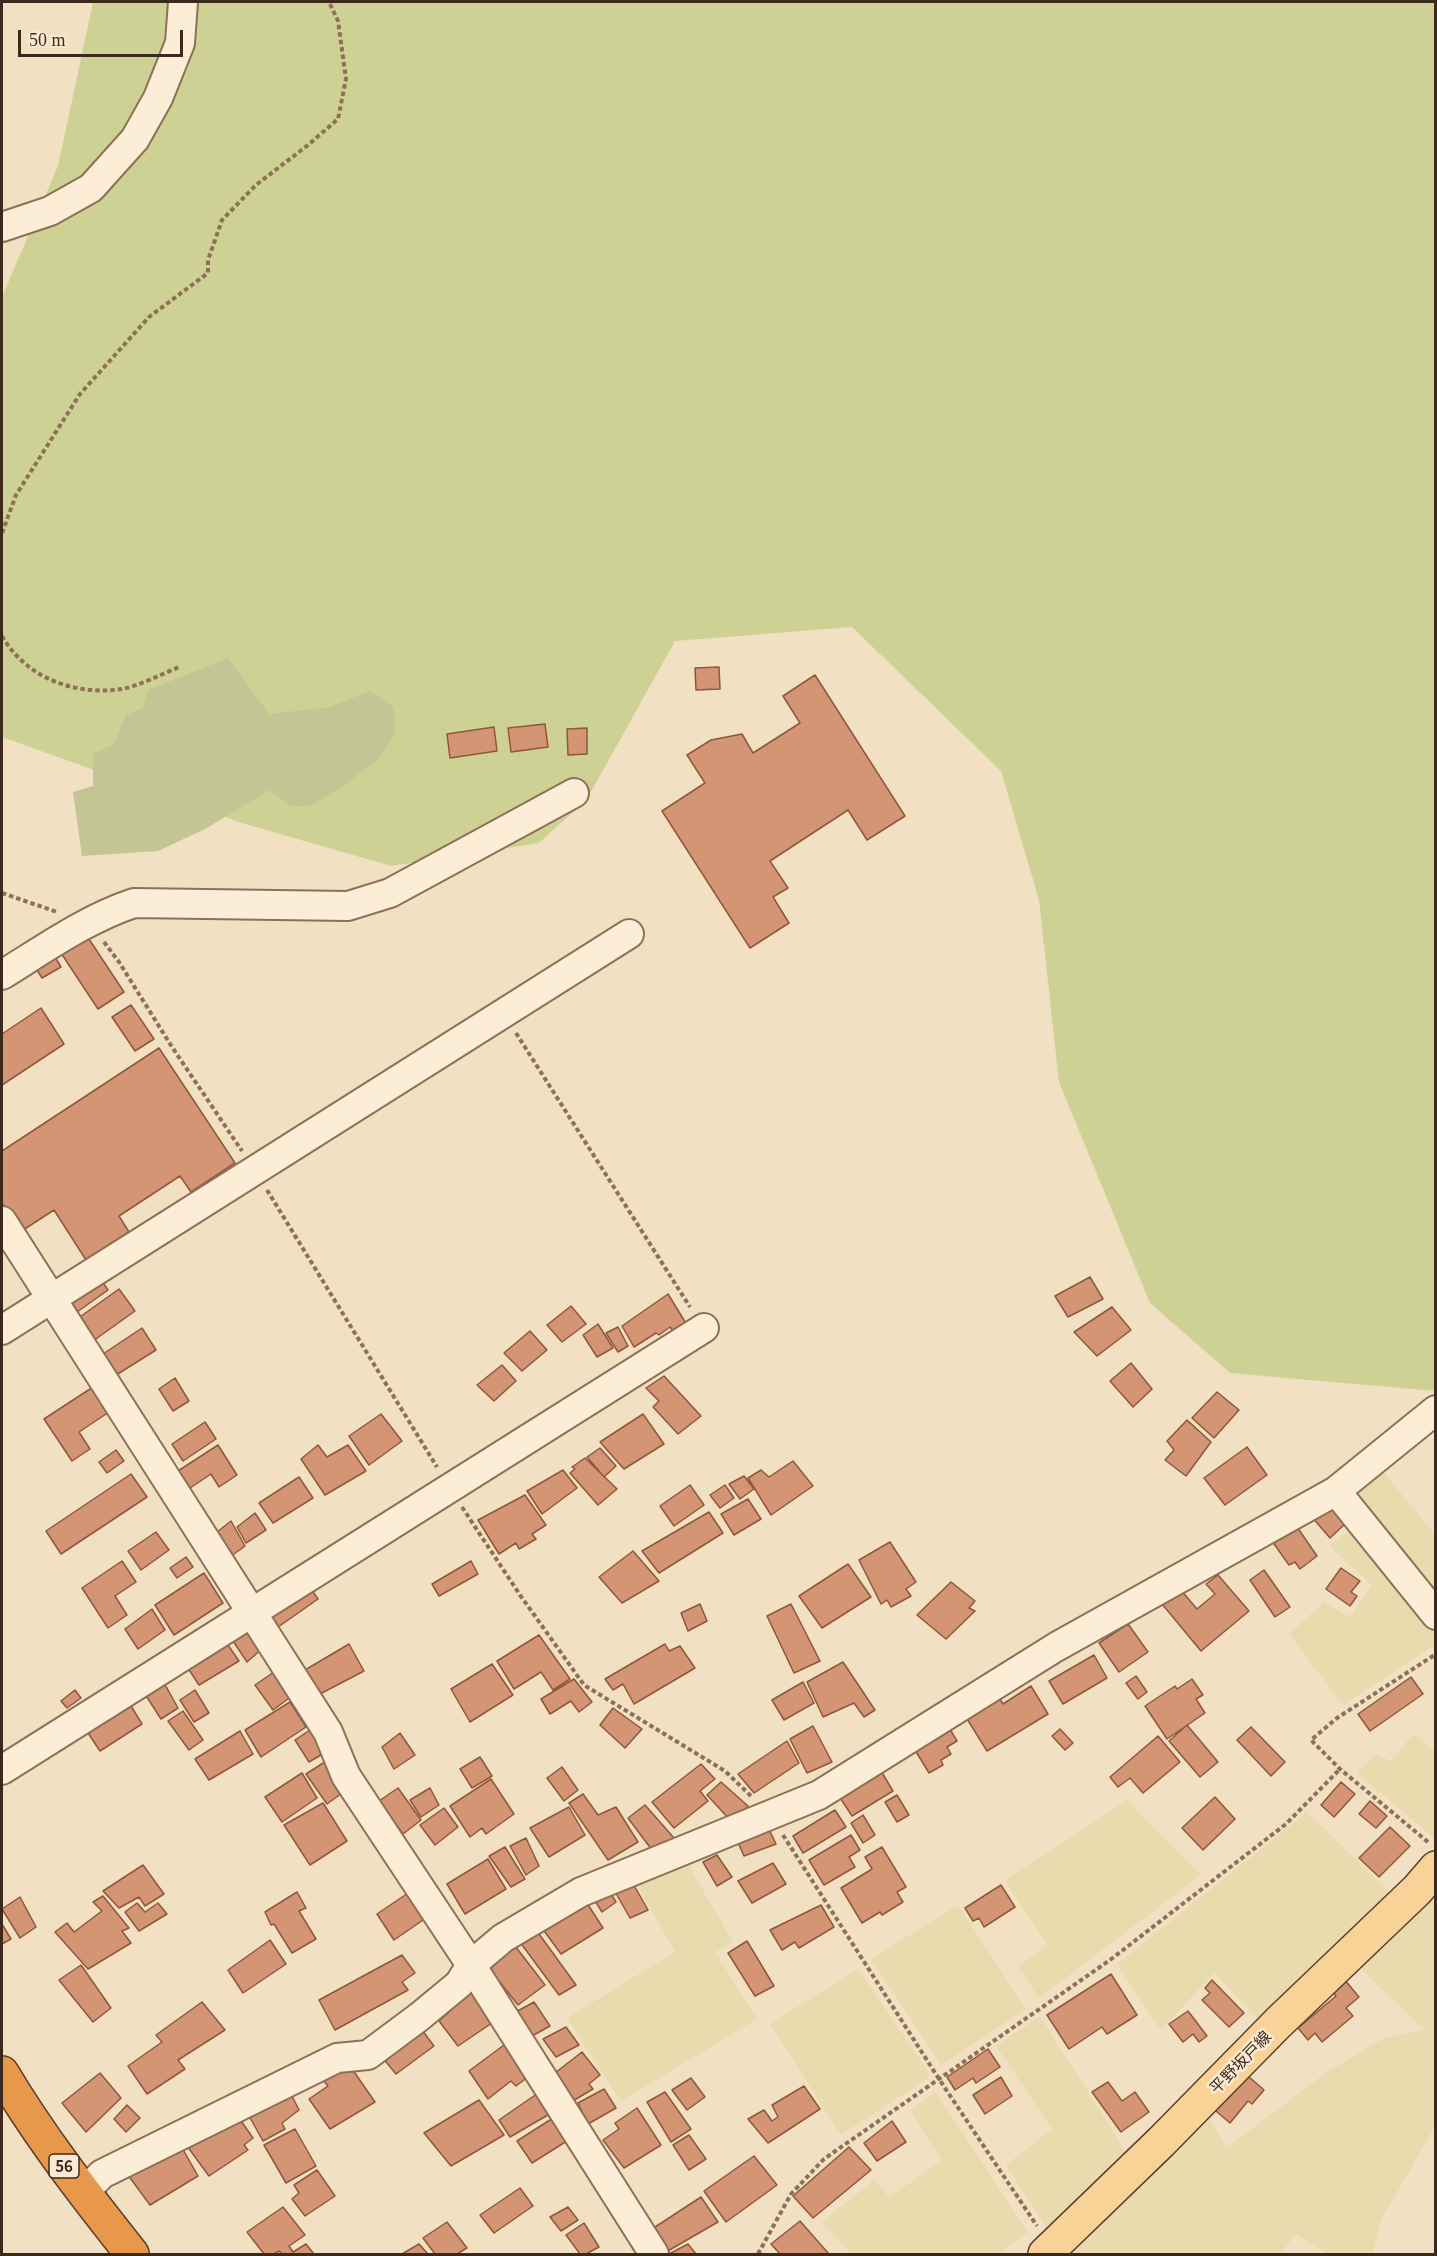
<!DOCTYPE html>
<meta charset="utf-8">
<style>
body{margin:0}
#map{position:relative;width:1437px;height:2256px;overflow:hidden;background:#f2e0c2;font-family:Georgia,serif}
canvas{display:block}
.frame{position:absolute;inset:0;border:3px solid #3c291d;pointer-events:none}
.scale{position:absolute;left:18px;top:30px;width:165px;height:27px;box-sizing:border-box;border:3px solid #3c291d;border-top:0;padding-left:8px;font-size:18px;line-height:21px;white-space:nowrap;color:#3c291d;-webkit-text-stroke:4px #f8ead2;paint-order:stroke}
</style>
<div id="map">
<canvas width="1437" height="2256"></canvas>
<div class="frame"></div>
<div class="scale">50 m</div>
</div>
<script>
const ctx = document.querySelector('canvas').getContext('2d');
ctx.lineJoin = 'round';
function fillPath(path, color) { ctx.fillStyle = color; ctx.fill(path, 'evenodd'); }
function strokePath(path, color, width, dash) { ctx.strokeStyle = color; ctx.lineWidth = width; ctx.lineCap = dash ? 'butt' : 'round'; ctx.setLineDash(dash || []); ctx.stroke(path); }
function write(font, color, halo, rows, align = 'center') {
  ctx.font = font + ' Georgia,"Noto Sans JP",serif'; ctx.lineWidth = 5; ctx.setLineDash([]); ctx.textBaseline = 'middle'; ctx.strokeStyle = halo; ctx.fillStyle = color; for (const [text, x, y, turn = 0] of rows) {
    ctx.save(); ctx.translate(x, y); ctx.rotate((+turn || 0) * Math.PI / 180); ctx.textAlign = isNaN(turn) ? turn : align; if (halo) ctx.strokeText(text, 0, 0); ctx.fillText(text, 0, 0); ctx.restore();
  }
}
fillPath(new Path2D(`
 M1377,1464l58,71v63l-86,-102z
 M1356,1526l79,99v20l-92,60 -54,-71 35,-32 26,15 22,-32 -43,-39z
 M1413,1734l22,16v89l-78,-66 19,-19 15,7z
 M1127,1800l74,75 -162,123 -21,-31 29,-22 -42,-65z
 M1307,1812l86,84 -131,127 -48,-50 -53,57 -44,-66z
 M684,1858l49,84 -18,10 42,67 -136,82 -54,-83 108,-66 -43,-75z
 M1435,1885v241l-55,96 -7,32h-46l-31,-20 -16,20h-212l140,-139 18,33 101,-76 57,-34 40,-8 -67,-65z
 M958,1905l68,104 -85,56 -70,-106z
 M855,1971l7,3 67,99 -1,5 -87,57 -71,-111z
 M1040,2016l93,147 -86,66 -41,-64 46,-36 -56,-83z
 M935,2091l93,141 -30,22h-146l-30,-32 53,-42 14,17 53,-36 -32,-50z`), '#e8dbae');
fillPath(new Path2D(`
 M93,2h1342v1389l-205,-18 -80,-70 -91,-221 -20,-182 -38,-129 -149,-144 -177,14 -88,158 -48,44 -148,23 -149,-43 -240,-86v-440l56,-131z`), '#ced194');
fillPath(new Path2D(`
 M228,658l41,56 61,-7 39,-16 25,16v29l-17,24 -37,28 -30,18h-19l-22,-16 -62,38 -49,23 -76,5 -9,-64 20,-6v-32l21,-10 12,-29 17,-7 5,-18z`), '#c3c594');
const building = new Path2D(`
 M719,667l1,22 -24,1 -1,-22z
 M815,675l90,141 -38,24 -19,-30 -78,51 18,27 -15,9 16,26 -39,25 -88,-137 43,-28 -18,-28 24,-15 31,-6 11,19 47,-30 -17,-27z
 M545,724l3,23 -37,5 -3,-24z
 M494,727l3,24 -47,7 -3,-24z
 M587,728v26l-19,1 -1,-26z
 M87,936l37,56 -26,17 -37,-56z
 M54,955l7,12 -19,11 -7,-11z
 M131,1005l23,34 -19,12 -23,-34z
 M41,1008l23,36 -62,41v-51z
 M159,1048l76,115 -44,29 -11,-16 -61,40 10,16 -43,28 -32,-50 -34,22 -18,-29v-52z
 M99,1277l9,13 -31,22 -9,-14z
 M1090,1277l13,22 -35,18 -13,-21z
 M119,1289l16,22 -42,30 -16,-22z
 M668,1294l19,31 -12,8 -5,-6 -11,8 -3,-2 -22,14 -12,-21z
 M571,1306l15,18 -24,18 -15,-17z
 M1112,1307l19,23 -34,26 -23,-24z
 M598,1324l15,24 -16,9 -14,-22z
 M618,1327l10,19 -10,6 -12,-19z
 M142,1328l14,22 -43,27 -13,-21z
 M530,1331l17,19 -25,21 -18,-18z
 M1131,1363l21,26 -19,18 -23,-26z
 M502,1365l14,16 -22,20 -17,-16z
 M664,1376l37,40 -23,18 -25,-27 6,-6 -13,-13z
 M175,1378l14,23 -16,10 -14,-22z
 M93,1387l16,25 -30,20 11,17 -18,12 -28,-42z
 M1217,1392l22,18 -25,28 -22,-20z
 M381,1414l21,27 -33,24 -20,-29z
 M643,1414l21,30 -40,25 -24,-27z
 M1187,1420l24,22 -25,34 -21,-16 9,-10 -7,-9z
 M205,1422l11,17 -33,22 -11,-17z
 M218,1445l19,30 -18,12 -8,-13 -21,14 -12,-17z
 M318,1445l9,12 21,-12 18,26 -41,24 -24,-36z
 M1247,1447l20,28 -42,30 -21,-27z
 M600,1448l16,18 -12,11 -17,-20z
 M116,1450l8,11 -17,12 -8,-11z
 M585,1458l32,31 -19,16 -28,-32 5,-4 -3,-2z
 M793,1461l20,25 -42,29 -23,-37 13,-8 8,7z
 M563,1470l14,18 -35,26 -15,-23z
 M131,1474l16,23 -86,57 -15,-23z
 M744,1476l10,13 -14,10 -11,-15z
 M299,1477l14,21 -40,25 -14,-20z
 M690,1485l14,20 -30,21 -14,-20z
 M725,1485l9,13 -14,10 -10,-13z
 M525,1495l21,30 -14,9 4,5 -17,10 -3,-6 -17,11 -21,-34z
 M748,1499l13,20 -27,16 -13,-21z
 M1327,1502l19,21 -16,15 -19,-22z
 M709,1512l14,21 -64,40 -17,-22z
 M255,1513l11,17 -20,13 -9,-16z
 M231,1521l14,25 -18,13 -15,-23z
 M1295,1524l22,32 -17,13 -5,-7 -6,3 -17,-24z
 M156,1532l13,18 -28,20 -13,-19z
 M890,1542l26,40 -10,7 5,7 -20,11 -4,-7 -6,4 -22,-44z
 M633,1551l26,30 -37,22 -23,-26z
 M186,1557l7,10 -16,11 -7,-10z
 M122,1561l14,21 -21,14 12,19 -19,13 -26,-40z
 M471,1561l7,13 -39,22 -7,-12z
 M848,1564l23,33 -49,31 -23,-32z
 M1341,1568l19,13 -9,11 6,4 -7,10 -24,-17z
 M1264,1570l26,37 -15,10 -25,-37z
 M204,1573l19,30 -49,32 -19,-30z
 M1218,1575l31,36 -48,40 -39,-47 18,-15 17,20 18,-15 -9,-10z
 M306,1582l12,17 -47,33 -12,-20z
 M951,1582l24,19 -6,7 6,3 -29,28 -29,-24z
 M700,1604l7,17 -19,10 -7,-18z
 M791,1604l29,57 -26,12 -27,-57z
 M152,1609l13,21 -27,19 -13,-20z
 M242,1621l21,27 -16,14 -20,-30z
 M1128,1624l20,28 -29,20 -20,-29z
 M221,1635l18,26 -40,24 -17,-26z
 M539,1635l31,44 -17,11 -12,-18 -27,17 -17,-28z
 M349,1644l15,27 -44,23 -15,-24z
 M665,1644l4,7 11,-5 15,22 -61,36 -11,-20 -10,6 -8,-11z
 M1094,1655l13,23 -44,26 -14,-23z
 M843,1662l32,48 -11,7 -10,-14 -31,14 -16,-35z
 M492,1664l21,31 -43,27 -19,-33z
 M274,1672l18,24 -19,14 -18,-25z
 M1136,1676l11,16 -9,7 -12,-16z
 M1411,1677l12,17 -53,37 -12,-17z
 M574,1679l18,23 -13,10 -8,-11 -21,13 -9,-15z
 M1192,1679l11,16 -7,4 9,14 -38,26 -22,-33 30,-20 2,3z
 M163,1681l15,27 -17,11 -16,-25z
 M803,1682l11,21 -30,17 -12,-20z
 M1031,1686l17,28 -61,37 -23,-37 33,-20 6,10z
 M75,1690l6,8 -14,10 -6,-7z
 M195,1690l14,23 -15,9 -14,-22z
 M128,1701l14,23 -42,27 -16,-24z
 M290,1702l16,25 -45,30 -16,-27z
 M613,1708l29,21 -17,19 -25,-23z
 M183,1711l20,29 -14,10 -21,-29z
 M947,1724l10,17 -10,6 4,7 -10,6 2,5 -14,8 -17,-28z
 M1187,1725l31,37 -18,15 -31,-36z
 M813,1726l19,36 -25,11 -17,-34z
 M1251,1727l34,35 -14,14 -34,-36z
 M313,1728l13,24 -17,10 -14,-22z
 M1060,1729l13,14 -8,7 -13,-14z
 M240,1731l13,23 -44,26 -14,-21z
 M400,1733l15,22 -21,14 -12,-22z
 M1158,1736l22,26 -37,31 -13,-15 -12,9 -8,-10z
 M787,1741l12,22 -45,30 -16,-19z
 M480,1757l12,19 -20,12 -12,-19z
 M331,1758l18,30 -22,16 -21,-30z
 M701,1764l14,15 -15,12 8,10 -34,27 -22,-26z
 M562,1767l16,23 -14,11 -17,-23z
 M881,1771l12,20 -41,25 -13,-20z
 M302,1773l15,25 -35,24 -17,-25z
 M491,1779l23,35 -28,20 -4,-6 -12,9 -20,-31z
 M721,1782l27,24 -16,16 -25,-27z
 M1341,1782l14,12 -21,23 -13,-12z
 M398,1788l23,32 -18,14 -24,-33z
 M430,1788l9,17 -18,12 -11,-17z
 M583,1794l15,21 18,-8 22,35 -30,18 -39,-57z
 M897,1795l12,20 -12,7 -12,-20z
 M1215,1797l20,22 -32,31 -21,-22z
 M1370,1801l17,15 -11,12 -17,-14z
 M323,1803l24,38 -37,24 -26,-40z
 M645,1805l29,33 -19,16 -27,-36z
 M569,1807l16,28 -36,22 -19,-29z
 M444,1808l14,19 -23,18 -15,-20z
 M835,1810l11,17 -43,26 -10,-17z
 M863,1815l12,20 -12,8 -12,-20z
 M766,1823l10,21 -32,12 -9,-20z
 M1390,1827l20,19 -31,31 -20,-19z
 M851,1835l9,15 -11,7 6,10 -31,18 -15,-25z
 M526,1838l13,28 -13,9 -16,-29z
 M505,1847l20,32 -14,8 -22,-31z
 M882,1847l24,40 -9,5 6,10 -21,13 -2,-3 -18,11 -21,-35 31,-19 -7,-12z
 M717,1855l15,22 -15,9 -14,-24z
 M488,1859l18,30 -41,25 -18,-30z
 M773,1863l13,21 -34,19 -14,-22z
 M143,1865l21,29 -19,12 -6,-9 -20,11 -16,-17z
 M631,1880l17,30 -18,8 -17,-30z
 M1001,1885l14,22 -31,20 -5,-9 -6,3 -8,-13z
 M607,1887l9,15 -14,10 -10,-16z
 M411,1891l18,25 -35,24 -17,-26z
 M297,1892l9,16 -7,3 17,28 -24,14 -18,-29 -3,1 -6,-13z
 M103,1896l26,32 -7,3 9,12 -43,26 -33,-37 12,-9 7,9 28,-21 -9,-9z
 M20,1897l16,30 -16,11 -18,-29z
 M585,1900l18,28 -42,26 -19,-26z
 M137,1903l8,9 13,-9 9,11 -28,17 -14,-19z
 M821,1905l13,22 -35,21 -4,-6 -13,8 -12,-20z
 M2,1924l9,15 -9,5z
 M534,1927l42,58 -17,10 -42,-57z
 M270,1940l16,24 -43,29 -15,-23z
 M747,1941l27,45 -19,10 -27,-43z
 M512,1942l33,43 -27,20 -34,-43z
 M402,1955l13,18 -13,9 6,8 -73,40 -16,-30z
 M81,1965l30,43 -18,14 -34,-42z
 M1111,1974l26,41 -30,19 -5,-7 -33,22 -22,-34z
 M1344,1979l15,18 -13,11 7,8 -31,26 -7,-9 -7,7 -10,-12 38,-32 -5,-6z
 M1212,1980l32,33 -15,14 -27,-27 8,-7 -5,-5z
 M468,1986l24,37 -34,23 -19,-25 9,-8 -5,-6z
 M202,2002l23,28 -47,30 7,9 -38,25 -19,-28 34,-24 -6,-7z
 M534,2002l16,24 -18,10 -18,-23z
 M1188,2011l19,25 -8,6 -6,-8 -10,8 -14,-18z
 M419,2026l15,20 -38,28 -14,-17z
 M566,2027l13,18 -23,12 -13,-18z
 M504,2045l24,32 -12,9 -5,-5 -23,18 -19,-28z
 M988,2049l12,18 -24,16 -3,-5 -18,12 -8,-13z
 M582,2052l18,23 -11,9 4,5 -22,13 -20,-26z
 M350,2066l25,36 -45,27 -21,-30 19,-13 -5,-6z
 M1241,2070l23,20 -12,14 -4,-3 -18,22 -20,-17z
 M100,2073l21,25 -35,34 -24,-29z
 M1001,2077l11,19 -27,18 -12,-19z
 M691,2078l14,19 -18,13 -15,-20z
 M1108,2082l14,19 13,-9 14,20 -28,20 -29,-40z
 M804,2086l16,23 -52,34 -20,-24 16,-9 8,11 6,-4 -6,-12z
 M604,2089l12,19 -28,16 -10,-21z
 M541,2091l12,21 -43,25 -11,-17z
 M290,2092l9,18 -17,13 3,6 -22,12 -15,-27z
 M665,2092l26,37 -20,13 -24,-40z
 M479,2100l25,35 -53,31 -27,-33z
 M127,2105l13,13 -14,14 -12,-13z
 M637,2108l24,37 -37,23 -21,-28 16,-11 -4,-6z
 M239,2118l14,20 -9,7 4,5 -39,26 -22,-30z
 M553,2118l17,21 -38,24 -15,-22z
 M892,2121l14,21 -29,19 -13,-18z
 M295,2129l21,37 -30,17 -22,-38z
 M689,2135l17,24 -17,11 -16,-25z
 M181,2146l17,30 -48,29 -22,-30z
 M849,2147l22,23 -58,48 -20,-22z
 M754,2156l23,29 -51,37 -22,-31z
 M317,2170l18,26 -30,20 -13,-17 7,-6 -5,-8z
 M520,2188l13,18 -39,27 -14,-18z
 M701,2197l17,25 -52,30 -17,-21z
 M283,2207l22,28 -16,11 4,6 13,-8 8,10h-32l-3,-3 -5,3h-10l-17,-22z
 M568,2207l10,13 -17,11 -11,-14z
 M800,2221l29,33h-49l-9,-10z
 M447,2222l20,26 -10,6h-22l-12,-16z
 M584,2223l15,24 -13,7h-6l-14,-19z
 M419,2244l9,10h-26z
 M688,2244l8,10h-27z`);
fillPath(building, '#d39574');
strokePath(building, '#8f563b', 1.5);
const minor = new Path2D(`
 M2,227l48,-16 41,-23 44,-49 23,-41 22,-55 3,-41
 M2,975c42,-26 84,-56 132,-72l214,3 42,-13 184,-100
 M2,1221l326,511 18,44 125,189 183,289
 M2,1330l627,-396
 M1336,1491l100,124
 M2,1770l702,-442
 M83,2193l19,-19 235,-116 31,-3 51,-38 40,-33 12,-19 32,-27 78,-46 238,-97 237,-148 280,-156 100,-81`);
const major = new Path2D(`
 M1045,2254l116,-112 117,-119 139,-133 19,-22`);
const highway = new Path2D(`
 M2,2073c38,64 84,123 130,181`);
strokePath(minor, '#8d7057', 32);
strokePath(major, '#5b3e2c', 36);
strokePath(highway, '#5b3e2c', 36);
strokePath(new Path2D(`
 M2,533l14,-38 64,-101 69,-77 59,-44v-13l14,-40 34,-35 52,-40 30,-26 8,-40 -8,-58 -9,-19
 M2,636c24,42 73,60 120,53 17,-3 40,-15 57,-22
 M2,893l55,19
 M104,942l15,20 53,85 70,104
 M516,1033l174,274
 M267,1190l170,277
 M462,1507l58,88 64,90 141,86 27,26
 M783,1835l156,244 98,147
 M1428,1842l-88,-73 -29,-29 26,-22 99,-64
 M758,2254l33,-60 33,-35 286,-199 176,-136 54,-55`), '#8d7057', 4, [4.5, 3]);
strokePath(minor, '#fceed6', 28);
strokePath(major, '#f8d296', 33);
strokePath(highway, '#e8984b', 33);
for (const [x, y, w] of [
 [64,2166,30]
]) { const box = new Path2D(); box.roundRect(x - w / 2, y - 12, w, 24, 4.5); ctx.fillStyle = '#f8ead2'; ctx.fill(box); strokePath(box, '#3c291d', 1.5); }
write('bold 15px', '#3c291d', null, [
 ["56",64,2166]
]);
write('16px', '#3c291d', '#f8ead2', [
 ["平野坂戸線",1240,2062,-46]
]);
</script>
